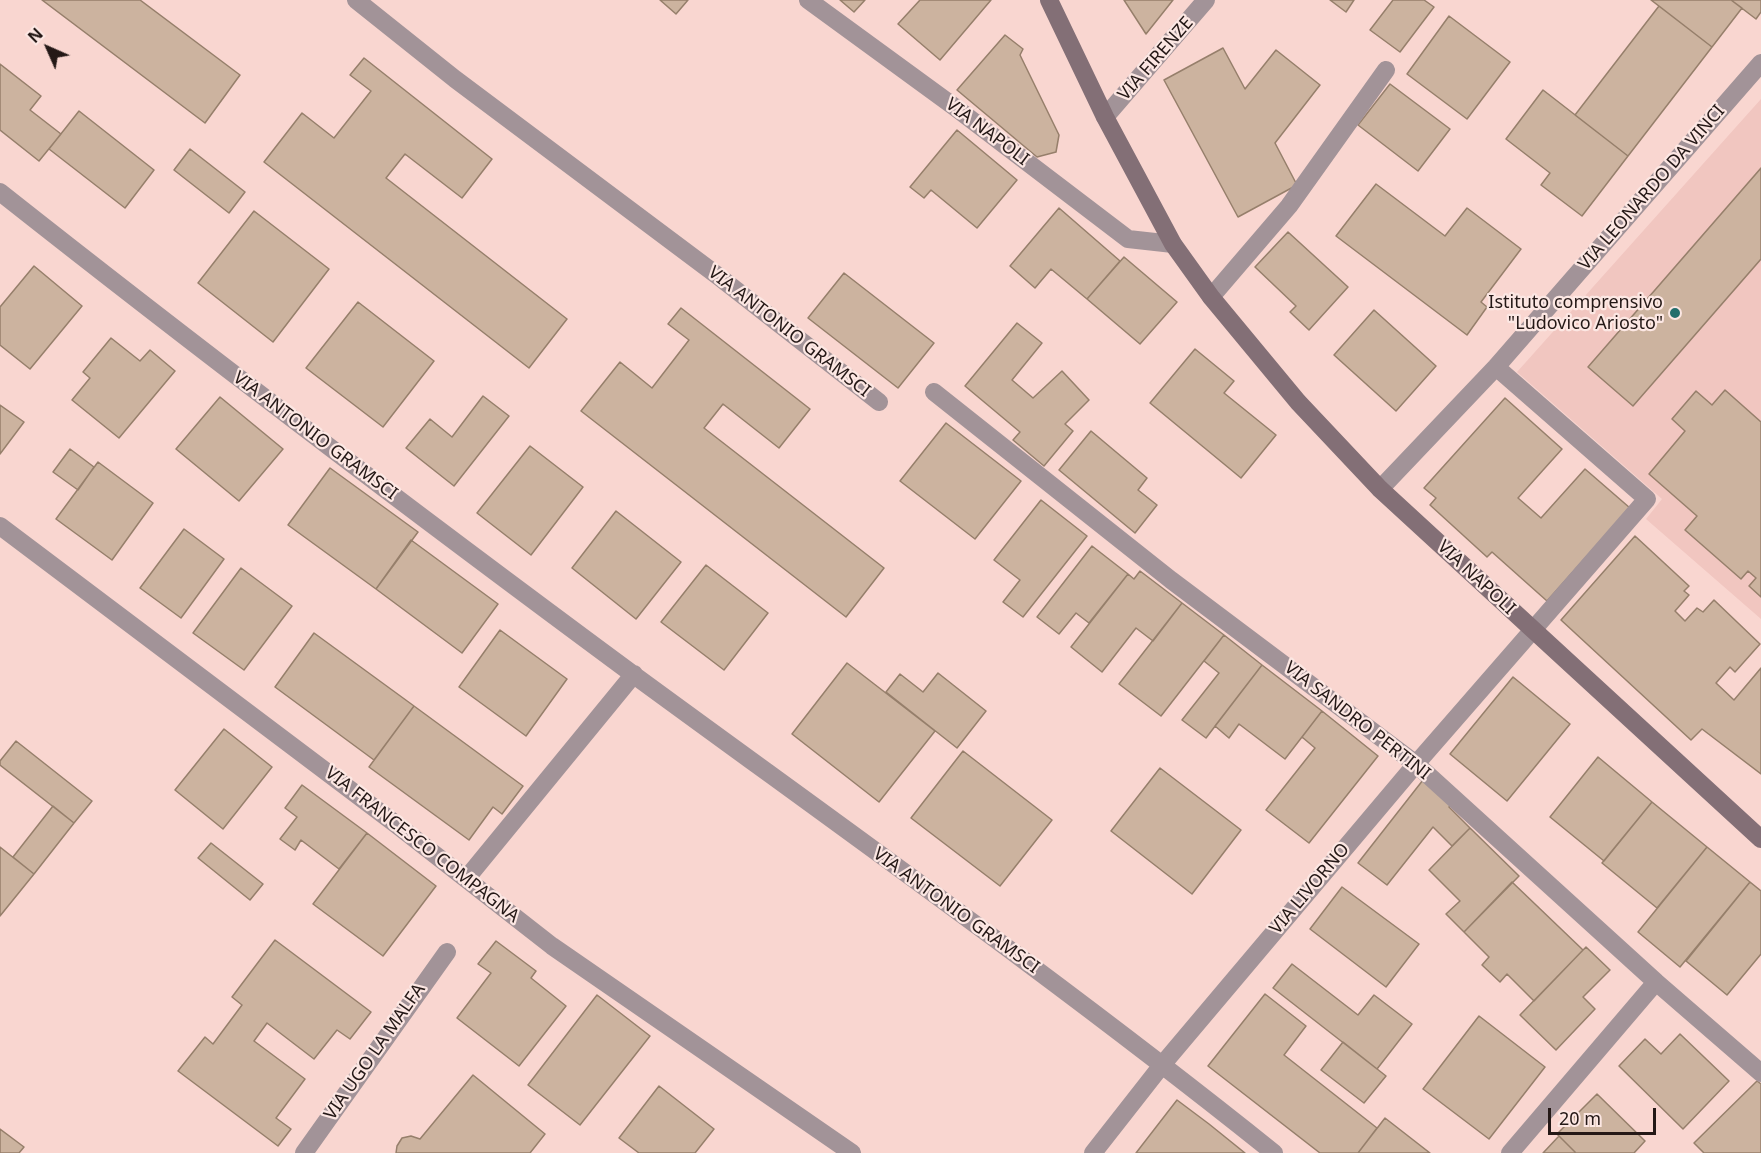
<!DOCTYPE html>
<style>
body{margin:0}
#map{position:relative;width:1761px;height:1153px;overflow:hidden;background:#f9d6d0;font-family:"Noto Sans",sans-serif}
canvas{display:block}
.north{position:absolute;left:18px;top:18px;width:60px;height:60px;-webkit-text-stroke:4px #fce7e3;paint-order:stroke;rotate:315deg;font-size:16px;font-weight:700;line-height:24px;text-align:center;color:#241816}
.north::after{content:'';display:block;margin:auto;width:21px;height:27px;background:#241816;clip-path:polygon(50% 0,100% 100%,50% 72%,0 100%)}
.scale{position:absolute;left:1548px;top:1108px;width:108px;height:27px;box-sizing:border-box;border:3px solid #241816;border-top:0;padding-left:8px;font-size:18px;line-height:21px;white-space:nowrap;color:#241816;-webkit-text-stroke:4px #fce7e3;paint-order:stroke}
</style>
<div id="map">
<canvas width="1761" height="1153"></canvas>
<div class="north">N</div>
<div class="scale">20 m</div>
</div>
<script>
const ctx = document.querySelector('canvas').getContext('2d');
ctx.lineJoin = 'round';
function fillPath(path, color) { ctx.fillStyle = color; ctx.fill(path, 'evenodd'); }
function strokePath(path, color, width, dash) { ctx.strokeStyle = color; ctx.lineWidth = width; ctx.lineCap = dash ? 'butt' : 'round'; ctx.setLineDash(dash || []); ctx.stroke(path); }
function write(font, color, halo, rows, align = 'center') {
  ctx.font = font + ' "Noto Sans",sans-serif'; ctx.lineWidth = 4.5; ctx.setLineDash([]); ctx.textBaseline = 'middle'; ctx.strokeStyle = halo; ctx.fillStyle = color; for (const [text, x, y, turn = 0] of rows) {
    ctx.save(); ctx.translate(x, y); ctx.rotate((+turn || 0) * Math.PI / 180); ctx.textAlign = isNaN(turn) ? turn : align; if (halo) ctx.strokeText(text, 0, 0); ctx.fillText(text, 0, 0); ctx.restore();
  }
}
fillPath(new Path2D(`
 M1761,99v520l-115,-100 16,-20 -145,-127z`), '#f1c6c0');
const building = new Path2D(`
 M42,0h98l100,75 -35,48z
 M660,0h28l-12,14z
 M840,0h25l-11,12z
 M920,0h71l-51,60 -42,-36z
 M1124,0h49l-27,34z
 M1330,0h24l-8,12z
 M1393,0h31l10,7 -34,45 -30,-22z
 M1651,0h80l11,8 -30,39z
 M1731,0h30v12l-5,7z
 M1659,6l53,41 -84,109 -53,-41z
 M1449,16l61,46 -43,57 -60,-45z
 M1005,35l18,14 -3,6 39,80 -3,17 -19,5 -80,-67z
 M1223,48l22,41 31,-39 44,35 -45,58 22,42 -59,32 -74,-137z
 M364,58l128,101 -30,39 -57,-44 -19,24 181,141 -38,49 -265,-206 38,-49 32,25 37,-47 -21,-16z
 M0,64l41,32 -11,14 31,24 -22,27 -39,-31z
 M1390,84l60,45 -32,42 -60,-46z
 M1543,90l85,66 -46,60 -41,-31 9,-12 -44,-34z
 M79,111l75,59 -29,38 -76,-59z
 M957,130l60,50 -40,48 -46,-38 -7,8 -14,-11z
 M190,149l55,43 -16,21 -55,-43z
 M1761,168v91l-128,147 -45,-39z
 M1376,184l69,52 22,-28 54,41 -40,53 6,5 -20,28 -131,-99z
 M1059,208l61,53 -33,38 -36,-30 -16,19 -25,-22z
 M254,211l75,58 -56,73 -75,-59z
 M1288,232l60,55 -39,43 -19,-18 6,-6 -41,-39z
 M1124,257l53,45 -37,42 -53,-45z
 M34,266l48,40 -52,63 -30,-24v-38z
 M844,273l90,70 -36,45 -90,-70z
 M358,302l76,59 -51,66 -77,-59z
 M681,308l129,101 -31,39 -56,-44 -19,24 180,140 -38,49 -265,-206 39,-49 32,26 37,-48 -21,-16z
 M1374,310l62,56 -40,45 -62,-56z
 M1017,323l25,20 -30,37 21,18 29,-27 27,29 -24,24 8,7 -29,35 -31,-26 7,-8 -55,-46z
 M111,338l29,23 10,-11 25,21 -56,67 -47,-38 18,-22 -7,-6z
 M1195,349l39,32 -10,12 52,42 -35,43 -91,-75z
 M1725,390l36,32v175l-12,-11 7,-8 -8,-7 -7,8 -56,-49 12,-14 -48,-42 36,-43 -13,-12 24,-28 16,14z
 M483,396l26,20 -55,70 -48,-38 24,-29 22,18z
 M220,397l63,52 -44,52 -63,-52z
 M1505,398l57,51 -44,49 23,20 44,-49 45,39 -83,93 -55,-49 -5,5 -57,-52 6,-7 -12,-10z
 M0,405l24,17 -24,32z
 M946,423l75,58 -46,58 -75,-58z
 M1091,431l56,47 -9,12 19,15 -22,28 -76,-63z
 M530,446l53,41 -52,68 -54,-42z
 M70,449l24,18 -16,23 -25,-18z
 M98,462l55,41 -41,57 -56,-41z
 M330,468l88,64 -42,57 -88,-64z
 M1041,500l46,36 -64,81 -20,-15 17,-22 -26,-20z
 M616,511l65,51 -45,57 -64,-51z
 M184,529l40,30 -43,59 -41,-30z
 M1635,536l54,50 -5,5 5,4 -14,16 10,10 12,-13 6,4 11,-12 46,44 -25,28 -5,-5 -14,16 18,17 27,-32v106l-59,-45 -11,11 -130,-120z
 M411,540l87,64 -36,49 -86,-64z
 M1092,546l36,28 -39,49 -13,-10 -17,21 -22,-17z
 M706,565l62,48 -44,57 -63,-48z
 M241,568l51,38 -48,64 -51,-37z
 M1140,571l42,32 -29,38 -17,-13 -34,44 -31,-25 57,-73 6,5z
 M1182,603l42,32 -63,81 -42,-32z
 M500,630l67,49 -41,57 -67,-49z
 M314,633l100,73 -40,54 -99,-73z
 M1224,635l38,30 -56,73 -24,-18 37,-47 -15,-12z
 M847,663l88,68 -56,71 -87,-68z
 M1262,665l60,46 -37,48 -46,-35 -10,14 -14,-12z
 M938,673l48,38 -29,37 -71,-56 14,-18 23,18z
 M1513,677l57,47 -63,77 -57,-47z
 M414,706l109,80 -21,28 -9,-7 -24,33 -100,-73z
 M1322,711l56,45 -69,87 -43,-33 49,-62 -13,-11z
 M224,729l48,38 -49,62 -48,-39z
 M16,741l76,60 -18,22 -74,-58v-4z
 M963,751l89,69 -52,66 -89,-68z
 M1598,757l54,45 -48,59 -54,-44z
 M1160,768l81,62 -49,64 -81,-63z
 M1423,780l30,23 -4,4 21,21 -18,18 -19,-19 -46,58 -29,-22z
 M302,785l65,48 -28,36 -38,-29 -6,10 -15,-11 17,-22 -12,-9z
 M1652,802l55,45 -50,61 -55,-45z
 M53,806l21,17 -40,51 -21,-17z
 M1470,828l49,48 -55,56 -18,-18 14,-13 -31,-31z
 M367,833l69,53 -53,70 -70,-52z
 M211,843l52,41 -13,16 -52,-42z
 M0,847l34,27 -34,42z
 M1707,847l43,35 -70,85 -42,-35z
 M1512,882l71,68 -49,51 -27,-27 -7,8 -18,-17 7,-8 -25,-25z
 M1750,882l11,9v63l-34,41 -41,-34z
 M1342,887l77,57 -33,43 -76,-58z
 M275,940l96,72 -21,27 -13,-9 -23,29 -47,-36 -13,18 51,38 -29,39 15,11 -13,17 -100,-75 27,-34 8,7 29,-39 -10,-8z
 M496,941l40,30 -5,7 35,28 -47,60 -62,-48 34,-45 -13,-9z
 M1586,947l24,23 -27,27 12,12 -39,41 -36,-35z
 M1292,964l66,51 16,-20 38,29 -35,45 -104,-81z
 M1265,994l41,32 -22,29 93,73 -19,25h-38l-112,-87z
 M597,995l53,41 -70,89 -52,-40z
 M1479,1016l66,51 -56,72 -66,-50z
 M1680,1034l49,47 -46,48 -64,-63 26,-27 16,15z
 M1343,1042l43,34 -22,27 -43,-33z
 M473,1075l72,59 -15,19h-134l1,-7 5,-8 9,-2 9,3z
 M1757,1081l4,3v69h-57l-10,-10z
 M659,1086l55,43 -19,24h-56l-20,-15z
 M1597,1094l48,47 -11,12h-58l-19,-19z
 M1177,1100l32,24 36,29h-109z
 M1385,1118l45,35h-72z
 M0,1129l24,18 -5,6h-19z
 M1559,1136l17,17h-33z`);
fillPath(building, '#ccb39f');
strokePath(building, '#967f6b', 1.5);
strokePath(new Path2D(`
 M356,0l99,79 263,197 161,126
 M808,0l148,108 172,131 45,5
 M1105,117l101,-117
 M0,192c210,166 423,327 638,486 213,156 429,309 636,475
 M1211,297l78,-91 97,-136
 M934,392l237,188 245,184 240,218 105,91
 M1380,489l116,-122 265,-304
 M0,526l397,299 155,121 300,207
 M466,879l168,-205
 M304,1153l143,-201
 M1093,1153l69,-88 254,-301 231,-265 -151,-132
 M1510,1153l146,-171`), '#a29398', 18);
strokePath(new Path2D(`
 M1049,0l56,117 68,127 38,53 87,105 82,87 381,350`), '#836f76', 18);
for (const [x, y, r, color] of [
 [1675,313,6,"#236e6c"]
]) { const dot = new Path2D(); dot.arc(x, y, r, 0, 2 * Math.PI); ctx.fillStyle = color; ctx.fill(dot); strokePath(dot, '#fce7e3', 2); }
write('18px', '#241816', '#fce7e3', [
 ["VIA FIRENZE",1156,59,-49],
 ["VIA NAPOLI",987,132,37],
 ["VIA LEONARDO DA VINCI",1652,188,-49],
 ["VIA ANTONIO GRAMSCI",789,332,38],
 ["VIA ANTONIO GRAMSCI",315,436,37],
 ["VIA NAPOLI",1476,578,43],
 ["VIA SANDRO PERTINI",1357,721,38],
 ["VIA FRANCESCO COMPAGNA",422,845,38],
 ["VIA LIVORNO",1310,889,-50],
 ["VIA ANTONIO GRAMSCI",956,911,36],
 ["VIA UGO LA MALFA",375,1052,-55]
]);
write('18px', '#241816', '#fce7e3', [
 ["Istituto comprensivo",1663,303],
 ["\"Ludovico Ariosto\"",1663,324]
], 'right');
</script>
